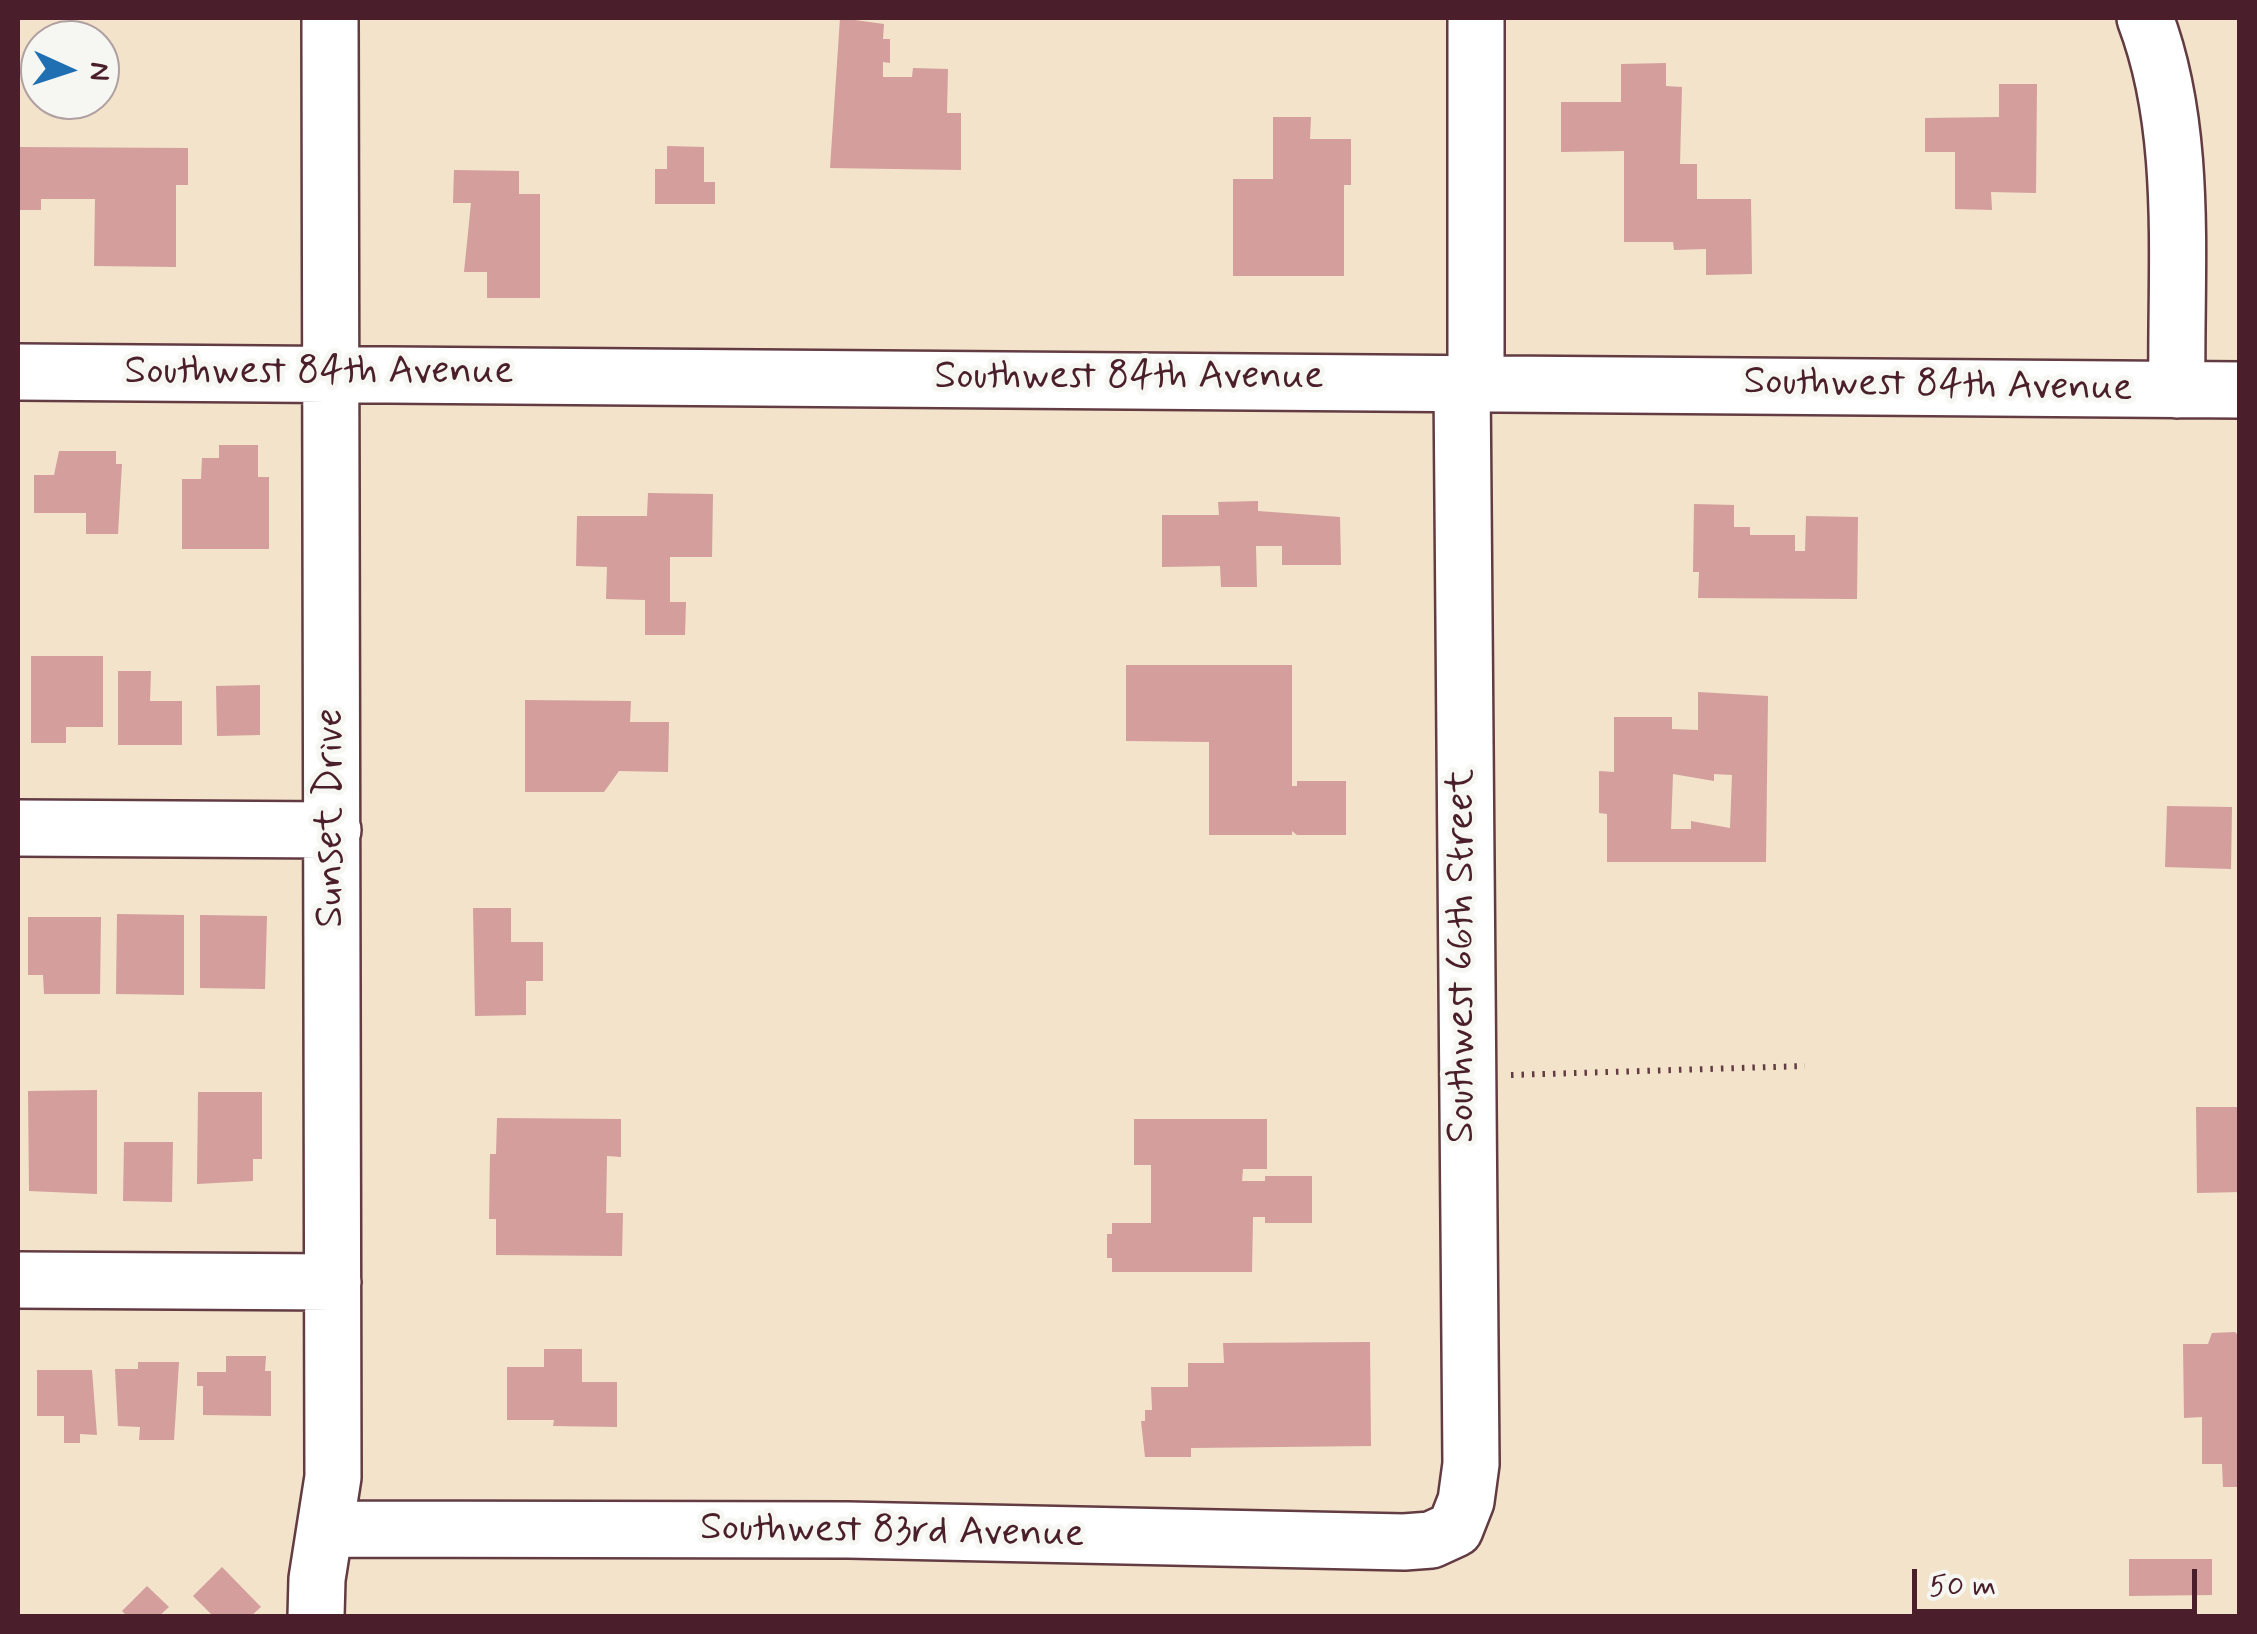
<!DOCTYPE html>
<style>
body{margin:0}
#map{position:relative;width:2257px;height:1634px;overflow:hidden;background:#f2e3ca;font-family:Mynerve,sans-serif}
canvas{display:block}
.frame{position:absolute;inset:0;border:20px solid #4a1f2b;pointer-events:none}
.north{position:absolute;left:20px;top:20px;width:100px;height:100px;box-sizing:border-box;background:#f6f6f2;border:2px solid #b1a0a2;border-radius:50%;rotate:93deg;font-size:28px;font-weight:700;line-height:40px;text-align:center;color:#4a1f2b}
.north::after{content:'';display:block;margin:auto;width:35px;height:45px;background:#1f6fb2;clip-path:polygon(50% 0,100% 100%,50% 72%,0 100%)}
.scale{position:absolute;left:1912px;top:1569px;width:285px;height:45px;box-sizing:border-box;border:5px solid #4a1f2b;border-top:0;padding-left:12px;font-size:30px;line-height:35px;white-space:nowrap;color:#4a1f2b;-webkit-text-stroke:8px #f6f6f2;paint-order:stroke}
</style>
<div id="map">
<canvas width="2257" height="1634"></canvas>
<div class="frame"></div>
<div class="north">N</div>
<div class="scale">50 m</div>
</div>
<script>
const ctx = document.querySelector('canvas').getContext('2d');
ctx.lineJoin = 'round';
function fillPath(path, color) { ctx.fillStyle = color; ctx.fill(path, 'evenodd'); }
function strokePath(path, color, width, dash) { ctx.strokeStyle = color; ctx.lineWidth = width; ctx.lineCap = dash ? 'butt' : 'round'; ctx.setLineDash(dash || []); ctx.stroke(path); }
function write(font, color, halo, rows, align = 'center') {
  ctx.font = font + ' Mynerve,sans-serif'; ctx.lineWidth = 10; ctx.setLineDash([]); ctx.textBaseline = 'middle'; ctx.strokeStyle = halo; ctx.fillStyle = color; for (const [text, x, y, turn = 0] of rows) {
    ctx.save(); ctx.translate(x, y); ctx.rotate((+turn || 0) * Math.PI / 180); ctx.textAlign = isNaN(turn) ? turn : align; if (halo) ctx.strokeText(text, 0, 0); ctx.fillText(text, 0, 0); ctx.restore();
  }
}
fillPath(new Path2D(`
 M840,18l44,6 -1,15h7v24l-7,-1v15h29l1,-9 35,1 -1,44h14v57l-131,-2z
 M1666,63v23l16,1 -2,77h17v35h54l1,75 -46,1v-26l-32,1 -1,-8h-49v-91l-63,1v-50h60v-38z
 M1999,84h38l-1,109 -45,-1 1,18 -37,-1v-57h-30v-34l74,-1z
 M1273,117h38l-1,22h41v46h-7v91h-111v-97h40z
 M667,146l37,1v35h11v22h-60v-35h12z
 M18,147l170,1v37h-12v82l-82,-1 1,-67h-54v11h-23z
 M454,170l65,1v23h21v104h-53v-26h-23l7,-69h-18z
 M219,445h39v32h11v72h-87v-70h19l1,-21h17z
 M59,451h57v13h6l-4,70h-32v-21h-52v-38h20z
 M648,493l65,1 -1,63h-42v45h16l-1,33h-40v-35l-39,-1 1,-32 -31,-1 1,-50h70z
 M1258,501v10l82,6 1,48h-59v-19h-26l1,41h-36l-1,-21 -58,1v-52h57l-1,-13z
 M1694,504l40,1v22h16v8h45v16h10l1,-35 52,1 -1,82 -159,-1 1,-26h-6z
 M31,656h72v71h-37v16h-35z
 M1126,665h166v121h5v-5h49v54h-49l-5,-4v4h-83v-93l-83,-1z
 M118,671h33l-1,30h32v44h-64z
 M260,685v50l-43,1 -1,-50z
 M1698,692l70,4 -2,166h-159v-48l-8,-1v-42l15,1v-55h58v12l26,1zM1673,774l41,7v-7l18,1 -2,53 -39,-7v8h-20z
 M525,700l106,1 -1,21h39l-1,50 -49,-1 -15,21h-79z
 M2167,806l65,1 -1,62 -66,-2z
 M473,908h38v34h32v39h-17v34l-51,1z
 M117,914l67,1v80l-68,-1z
 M200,915l67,1 -2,73 -65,-1z
 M28,917h73l-1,77h-56l-1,-19h-15z
 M97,1090v104l-68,-3 -1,-100z
 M198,1092h64v67h-9v22l-56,3z
 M2196,1107h44v85l-43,1z
 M497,1118l124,1v38l-14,-1 -1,57h17l-1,43 -126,-1v-36h-7l1,-65h6z
 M1134,1119h133v50h-24l-1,12h23v-5h47v47h-47v-6h-12l-1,55h-140v-14h-5v-24h5v-11h39v-58h-17z
 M124,1142h49l-1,60 -49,-1z
 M2235,1332l5,5v150h-17l-1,-23h-20v-47l-18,1 -1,-74h25l4,-11z
 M1370,1342l1,104 -180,2v9h-46l-4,-36h4v-11h7l-1,-23h37v-24h36l-1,-20z
 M544,1349h38v33h35v45l-64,-1 1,-6h-47v-53h37z
 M226,1356h40l-1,15h6v45l-68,-1v-29h-6v-14h29z
 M138,1362h41l-5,78h-35l1,-13 -22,-1 -3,-57h23z
 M37,1370h55l5,65 -17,-1v9h-16v-27h-27z
 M2129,1559h83v36l-83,1z
 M222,1567l39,40 -10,9h-38l-20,-20z
 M147,1586l22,21 -10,9h-32l-5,-5z`), '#d39e9c');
const minor = new Path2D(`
 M1476,18v363
 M2145,18c44,115 30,250 32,372
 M18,372l2222,18
 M18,828l315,2
 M18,1280l315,2
 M326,1529l522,1 556,12 27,-2 24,-11 11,-28 5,-37 -9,-1083
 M316,1616l1,-37 16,-102 -3,-1459`);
strokePath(minor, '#633c43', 60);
strokePath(new Path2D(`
 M1511,1075l294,-9`), '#633c43', 6, [2.5, 8]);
strokePath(minor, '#fff', 55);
write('40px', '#4a1f2b', '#f6f6f2', [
 ["Southwest 84th Avenue",319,374],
 ["Southwest 84th Avenue",1129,379],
 ["Southwest 84th Avenue",1938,387,1],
 ["Sunset Drive",333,818,-90],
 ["Southwest 66th Street",1464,956,-90],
 ["Southwest 83rd Avenue",892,1533,1]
]);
</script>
